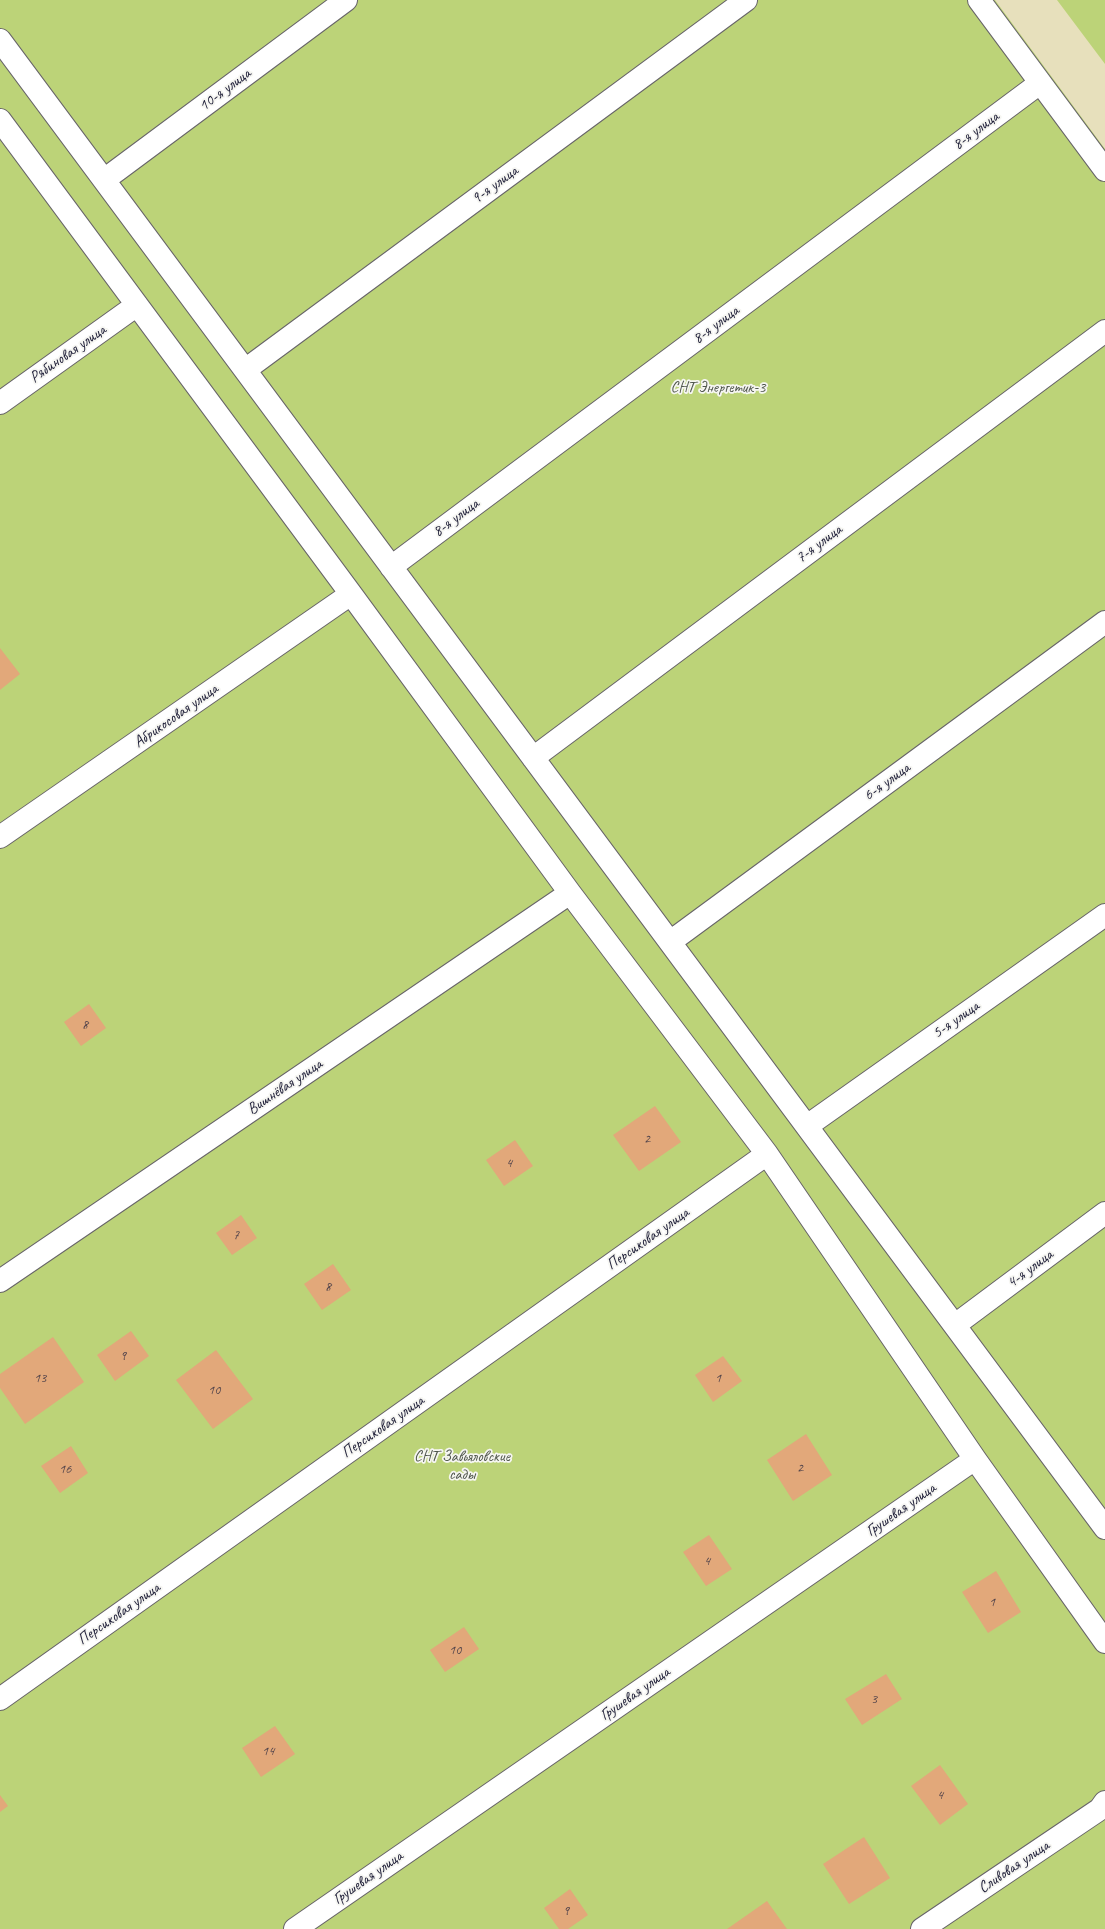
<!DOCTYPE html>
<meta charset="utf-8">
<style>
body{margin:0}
canvas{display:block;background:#e7e0bc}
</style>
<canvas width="1105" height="1929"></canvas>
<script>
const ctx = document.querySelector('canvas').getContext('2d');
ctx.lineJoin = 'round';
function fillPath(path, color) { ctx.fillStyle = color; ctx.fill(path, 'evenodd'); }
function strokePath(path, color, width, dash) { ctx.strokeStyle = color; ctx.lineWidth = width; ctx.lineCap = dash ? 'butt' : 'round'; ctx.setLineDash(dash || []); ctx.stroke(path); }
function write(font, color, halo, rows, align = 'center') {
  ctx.font = font + ' Caveat,sans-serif'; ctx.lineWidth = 3.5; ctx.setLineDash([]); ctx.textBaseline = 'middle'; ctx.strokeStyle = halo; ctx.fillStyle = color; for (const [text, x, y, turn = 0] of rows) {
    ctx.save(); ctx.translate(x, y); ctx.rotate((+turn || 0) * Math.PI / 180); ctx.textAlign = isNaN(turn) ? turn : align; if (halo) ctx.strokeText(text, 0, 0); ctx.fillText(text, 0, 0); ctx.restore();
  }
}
fillPath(new Path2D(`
 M0,0h995l110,149v1780h-1105z
 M1057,0h48v64z`), '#bcd378');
fillPath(new Path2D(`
 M0,648l20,26 -20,16z
 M89,1004l17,24 -25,18 -17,-24z
 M655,1106l26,36 -42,29 -26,-36z
 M515,1140l18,26 -29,20 -18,-26z
 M241,1215l16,23 -25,17 -16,-22z
 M333,1264l18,26 -29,20 -18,-26z
 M131,1331l18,25 -34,25 -18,-26z
 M53,1337l31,45 -59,42 -25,-36v-14z
 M216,1350l37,49 -40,30 -37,-49z
 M723,1356l19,25 -29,21 -18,-27z
 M806,1434l26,41 -39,26 -26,-41z
 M71,1446l17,27 -28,20 -19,-27z
 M709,1535l23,34 -26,17 -23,-34z
 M996,1571l25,41 -33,21 -26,-41z
 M464,1627l15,22 -34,23 -15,-22z
 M886,1674l16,25 -40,26 -17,-26z
 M275,1726l20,28 -34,23 -19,-29z
 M940,1765l28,39 -28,21 -29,-39z
 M0,1795l8,11 -8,6z
 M864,1837l26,41 -41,26 -26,-40z
 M570,1889l18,26 -20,14h-9l-15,-21z
 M767,1901l20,28h-60z`), '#e2a87a');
const minor = new Path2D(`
 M979,0l126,170
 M0,40l1105,1488
 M0,120l351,474 219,299 197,261 208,305 130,183
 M104,180l242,-180
 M245,370l501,-370
 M0,403l137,-98
 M391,567l649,-484
 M533,758l572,-427
 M0,837l351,-243
 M670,942l435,-320
 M807,1126l298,-211
 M0,1281l570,-388
 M955,1325l150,-112
 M0,1699l767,-545
 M295,1929l680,-470
 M922,1929l178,-120 5,-7`);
strokePath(minor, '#676468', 24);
strokePath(minor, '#fff', 22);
write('14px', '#52444b', null, [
 ["8",85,1025],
 ["2",647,1139],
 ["4",509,1163],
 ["7",236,1235],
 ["8",328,1287],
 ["9",123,1356],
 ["13",40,1378],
 ["1",718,1378],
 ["10",214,1390],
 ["2",800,1468],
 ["16",65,1469],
 ["4",707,1561],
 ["1",992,1602],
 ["10",455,1650],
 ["3",874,1699],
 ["14",268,1751],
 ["4",940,1795],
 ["9",566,1911]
]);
write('16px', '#22223b', '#f6f6f2', [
 ["10-я улица",225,90,-37],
 ["8-я улица",976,131,-37],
 ["9-я улица",495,185,-36],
 ["8-я улица",716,325,-37],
 ["Рябиновая улица",68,354,-35],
 ["8-я улица",456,518,-37],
 ["7-я улица",819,544,-37],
 ["Абрикосовая улица",176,716,-35],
 ["6-я улица",887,782,-36],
 ["5-я улица",956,1020,-35],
 ["Вишнёвая улица",285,1087,-34],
 ["Персиковая улица",648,1239,-35],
 ["4-я улица",1030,1269,-37],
 ["Персиковая улица",383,1427,-35],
 ["Грушевая улица",901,1510,-35],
 ["Персиковая улица",119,1614,-35],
 ["Грушевая улица",635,1694,-35],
 ["Сливовая улица",1014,1867,-34],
 ["Грушевая улица",368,1878,-35]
]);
write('16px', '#50574d', '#f6f6f2', [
 ["СНТ Энергетик-3",718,388],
 ["СНТ Завьяловские",462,1457],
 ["сады",462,1475]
]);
</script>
